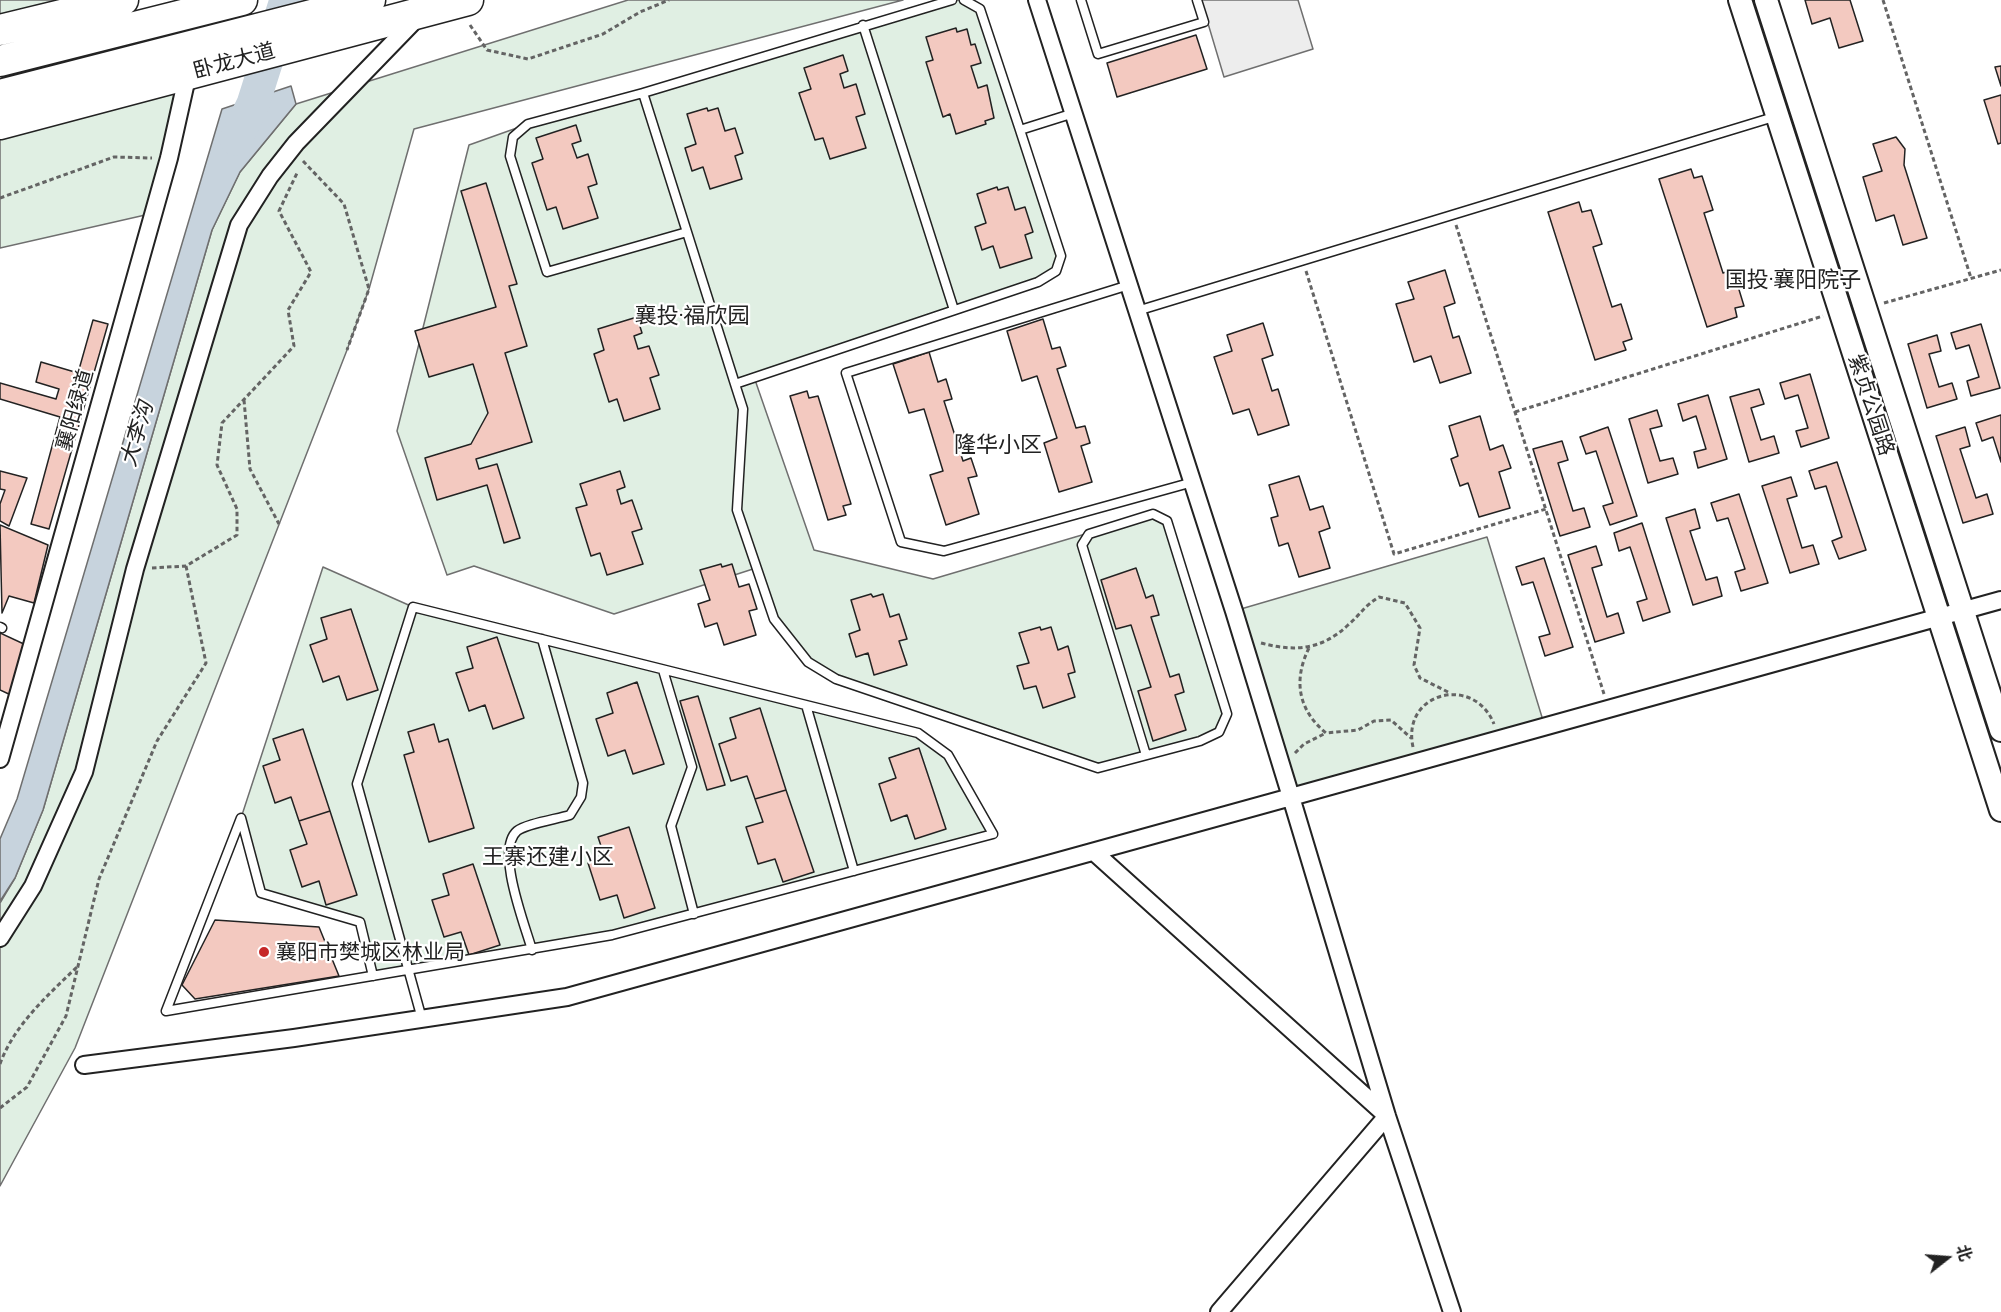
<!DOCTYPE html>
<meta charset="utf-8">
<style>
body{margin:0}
#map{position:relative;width:2001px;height:1312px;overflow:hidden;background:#fff;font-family:"Asap Condensed","Noto Sans SC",sans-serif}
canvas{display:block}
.north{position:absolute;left:1917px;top:1228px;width:60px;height:60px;-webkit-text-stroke:4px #fff;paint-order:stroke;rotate:73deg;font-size:16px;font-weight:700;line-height:24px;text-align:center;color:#222}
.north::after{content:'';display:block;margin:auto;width:21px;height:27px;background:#222;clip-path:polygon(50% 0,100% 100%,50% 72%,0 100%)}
</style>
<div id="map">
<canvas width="2001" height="1312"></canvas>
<div class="north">北</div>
</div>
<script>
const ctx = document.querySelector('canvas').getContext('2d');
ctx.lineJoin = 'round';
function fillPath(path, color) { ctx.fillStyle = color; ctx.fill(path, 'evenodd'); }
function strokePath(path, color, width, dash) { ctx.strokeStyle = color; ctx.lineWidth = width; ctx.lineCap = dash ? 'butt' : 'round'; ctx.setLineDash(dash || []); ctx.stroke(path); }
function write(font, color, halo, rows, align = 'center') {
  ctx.font = font + ' "Asap Condensed","Noto Sans SC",sans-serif'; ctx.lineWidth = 4.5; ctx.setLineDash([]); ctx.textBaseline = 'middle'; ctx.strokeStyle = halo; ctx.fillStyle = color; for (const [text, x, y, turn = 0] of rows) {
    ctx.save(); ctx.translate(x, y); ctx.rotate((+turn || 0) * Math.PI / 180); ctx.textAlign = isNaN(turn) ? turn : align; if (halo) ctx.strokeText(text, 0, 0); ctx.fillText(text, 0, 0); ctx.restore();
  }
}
const green = new Path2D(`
 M0,0h123l-123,30z
 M628,0h275l-489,129 -45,160 -22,61 -272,698 -75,138v-283l15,-25 28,-68 169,-580 28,-58 56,-68z
 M952,0h12l16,9 81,247 -5,15 -18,11 -284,95 60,173 119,29 220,-65 14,7 60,193 -8,18 -121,36 -262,-89 -28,-17 -34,-43 -18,-51 -142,46 -140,-48 -27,9 -50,-144 72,-286 59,-21z
 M188,73l-34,140 -154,35v-124z
 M1487,537l58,190 -254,70 -57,-186z
 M323,567l90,40 505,126 30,22 45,79 -381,101 -239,41 -13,-54 -99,-29 -20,-75z`);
fillPath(green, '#e0efe3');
strokePath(green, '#6f6f6f', 1.5);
const parking = new Path2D(`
 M1201,0h97l15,49 -89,28z`);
fillPath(parking, '#ededed');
strokePath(parking, '#6f6f6f', 1.5);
const water = new Path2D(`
 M291,86l5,18 -56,68 -28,58 -169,580 -28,68 -15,23v-62l17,-40 205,-690z`);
fillPath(water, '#c7d3dd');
strokePath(water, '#6f6f6f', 1.5);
strokePath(new Path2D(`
 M236,139l17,-35 33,-104`), '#c7d3dd', 33);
const building = new Path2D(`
 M1805,0h45l13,41 -24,7 -9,-30 -18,6z
 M956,28l1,4 10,-3 4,16 4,-1 6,19 -10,3 7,22 9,-3 7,33 -9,3 1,3 -30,10 -6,-20 -7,3 -17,-55 7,-2 -7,-23z
 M1196,35l11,34 -90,28 -10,-34z
 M843,55l5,16 -8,3 4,14 12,-4 9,30 -9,3 10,31 -36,11 -7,-21 -8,2 -16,-47 12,-4 -7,-21z
 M2001,66v20l-6,-19z
 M2001,95v48l-3,1 -14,-44z
 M707,108l1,3 10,-3 7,23 10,-3 8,25 -8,3 7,23 -32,10 -7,-22 -11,4 -7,-23 11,-4 -9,-30z
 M576,125l5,16 -9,3 5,14 11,-4 9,30 -9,3 10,31 -35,11 -7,-22 -9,3 -15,-47 11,-4 -7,-21z
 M1896,137l9,12 -1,16 23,73 -24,7 -9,-30 -18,6 -13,-44 19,-6 -9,-27z
 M1691,169l3,9 8,-2 11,34 -9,3 19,60 10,-3 11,36 -9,2 2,9 -30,10 -48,-148z
 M486,183l31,101 -8,2 18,60 -22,7 27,89 -56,17 3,10 18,-5 23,74 -16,5 -17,-58 -50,15 -12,-42 46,-14 17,-31 -15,-49 -44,13 -14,-46 81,-24 -35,-116z
 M997,187l1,3 10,-3 7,23 10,-3 8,25 -8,3 7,23 -32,10 -7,-22 -11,4 -7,-23 11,-4 -9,-29z
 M1579,202l3,10 9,-2 11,34 -9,3 19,60 9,-3 11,35 -9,3 3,8 -31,10 -47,-148z
 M1445,270l10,33 -11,4 9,31 6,-2 12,37 -31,10 -9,-27 -17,6 -18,-58 18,-5 -6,-17z
 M637,317l5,16 -8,3 4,13 11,-3 10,29 -9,3 10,31 -36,12 -7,-22 -8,3 -15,-48 10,-4 -6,-21z
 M1043,319l9,30 8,-2 6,19 -9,3 19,59 9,-2 5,17 -9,3 11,36 -33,10 -15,-49 13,-5 -20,-62 -15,5 -15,-50z
 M93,320l15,4 -59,205 -18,-5 29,-107 -60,-18v-16l56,16 3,-10 -23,-7 5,-20 37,11z
 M1263,323l10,32 -11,4 10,32 6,-2 11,36 -31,10 -9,-26 -16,5 -19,-57 18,-6 -5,-16z
 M1981,324l19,64 -29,8 -4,-15 12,-4 -10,-32 -13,4 -5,-16z
 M1937,335l4,16 -12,3 10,33 13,-4 5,16 -30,9 -19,-64z
 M929,352l9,30 8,-3 6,20 -8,2 19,60 8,-3 6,18 -9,2 11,36 -33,11 -16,-50 13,-4 -19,-62 -15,4 -16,-49z
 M1810,374l19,64 -28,9 -5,-16 12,-3 -10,-33 -13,4 -5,-16z
 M1759,389l5,15 -13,4 10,32 13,-4 5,17 -30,9 -19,-65z
 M807,391l2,7 9,-2 33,108 -8,2 3,9 -18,5 -38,-124z
 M1708,395l19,64 -29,9 -4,-16 12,-3 -10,-33 -13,5 -5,-17z
 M1657,410l5,16 -12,3 10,32 13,-3 5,16 -30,9 -19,-64z
 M2001,415v47l-8,-25 -11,4 -6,-18z
 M1480,416l10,34 13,-5 8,23 -12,4 11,36 -31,9 -11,-34 -8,3 -9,-27 7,-3 -9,-30z
 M1608,427l29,89 -27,9 -7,-19 10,-3 -17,-52 -10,3 -6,-17z
 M1965,427l5,19 -10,3 16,49 11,-4 6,20 -30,9 -27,-87z
 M1562,441l6,19 -10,3 15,48 11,-3 6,19 -30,9 -27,-87z
 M1837,462l29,88 -27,9 -7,-18 10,-4 -16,-51 -11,3 -6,-18z
 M0,471l27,7 -18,48 -9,-5v-17l5,-14 -5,-1z
 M620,471l5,16 -8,3 4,14 11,-4 10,29 -10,3 11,32 -36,11 -7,-22 -9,3 -15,-48 11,-3 -7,-21z
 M1299,476l11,34 13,-4 7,22 -11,4 11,36 -31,9 -11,-34 -9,3 -8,-28 7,-2 -9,-31z
 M1791,477l6,19 -10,3 15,49 11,-3 6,19 -29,9 -28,-87z
 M1739,494l29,89 -27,8 -6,-19 10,-3 -17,-51 -11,3 -6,-18z
 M1695,509l5,19 -10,3 16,49 11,-3 5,19 -29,9 -27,-87z
 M1642,523l28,89 -27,9 -6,-19 10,-3 -17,-52 -11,4 -5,-18z
 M0,525l48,20 -14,58 -25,-7 -7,17z
 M1596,546l6,19 -10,3 15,49 11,-4 6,20 -29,9 -27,-87z
 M1544,558l29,89 -28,9 -6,-19 11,-3 -17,-52 -11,3 -6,-18z
 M721,564l1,3 10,-3 7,23 10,-3 8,25 -8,2 7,24 -32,10 -7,-22 -12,4 -7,-23 12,-4 -10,-30z
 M1136,568l10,30 7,-3 6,20 -8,2 19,60 9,-3 5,18 -9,3 11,35 -33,11 -15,-50 13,-4 -20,-62 -15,4 -15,-49z
 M871,594l2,3 10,-3 7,23 9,-3 8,25 -8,2 8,24 -33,10 -6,-22 -12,4 -7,-23 11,-4 -9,-30z
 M351,609l27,81 -31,10 -8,-24 -16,6 -13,-37 17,-6 -6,-21z
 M1040,627l1,3 10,-3 7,23 10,-4 7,26 -7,2 7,23 -32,11 -7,-22 -12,3 -7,-23 12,-3 -10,-30z
 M0,633l26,12 -13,51 -13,-6z
 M497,637l27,81 -31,11 -8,-24 -16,6 -13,-38 17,-5 -6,-21z
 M637,682l27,82 -31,10 -8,-24 -17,6 -12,-37 17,-6 -6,-20z
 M698,696l27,89 -18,5 -27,-89z
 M760,708l26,82 -31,9 -8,-23 -16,5 -12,-37 17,-6 -6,-20z
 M434,724l5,18 9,-3 26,89 -45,14 -25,-87 10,-3 -6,-20z
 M303,729l27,82 -31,10 -8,-24 -16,6 -12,-37 17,-6 -7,-21z
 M919,748l27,81 -31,10 -8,-24 -16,6 -12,-37 17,-6 -7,-20z
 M786,790l28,82 -31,10 -8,-23 -17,5 -12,-37 17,-5 -8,-23z
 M330,811l27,84 -31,10 -7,-24 -17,6 -12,-37 17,-6 -8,-23z
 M629,827l26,81 -31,10 -7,-23 -17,5 -12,-37 17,-5 -7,-21z
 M473,864l27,81 -31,10 -8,-23 -17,5 -12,-37 17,-5 -6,-21z
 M215,920l104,7 20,49 -144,23 -13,-14z`);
fillPath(building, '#f3c9c0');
strokePath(building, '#222', 1.5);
const lane = new Path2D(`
 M964,0l16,9 40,121
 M1081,0l17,54 106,-32 -7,-22
 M863,25l91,285
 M643,93l-115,31 -15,13 -3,19 37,116 140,-40
 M1074,113l-54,17 41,126 -5,15 -18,11 -303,102 8,25 -6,101 37,109 34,43 28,17 262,89 102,-27 19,-9 8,-18 -60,-193 -14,-7 -64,20 -7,11 64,210
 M1129,285l-283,88 55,169 43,9 249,-69
 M1137,311l640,-195
 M735,384l-92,-291 309,-93
 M0,627l2,1
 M663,670l29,97 -21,59 23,88
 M806,705l48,166
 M532,950c-7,-25 -37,-100 -15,-119 8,-7 40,-12 53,-16l11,-18 2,-14 -41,-144
 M373,976l-13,-54 -99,-29 -20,-75 -75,193 446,-76 381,-101 -45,-79 -30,-22 -505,-126 -56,177 65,235`);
const street = new Path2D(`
 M0,759l169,-601 19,-85
 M1094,852l293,264 -168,196
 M0,938l33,-52 51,-114 51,-203 104,-344 31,-49 26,-33 122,-126
 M84,1065l210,-27 273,-41 724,-200 -57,-186 -197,-611
 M1452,1312l-65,-196 -96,-319 710,-197`);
const secondary = new Path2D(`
 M1740,0l261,810
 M1766,0l235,730`);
const highway = new Path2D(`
 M0,30l123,-30
 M0,61l242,-61
 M0,95l370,-95
 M0,124l468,-124`);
strokePath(lane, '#222', 11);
strokePath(street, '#222', 20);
strokePath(secondary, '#222', 26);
strokePath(highway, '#222', 33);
strokePath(new Path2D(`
 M1883,0l88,278
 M470,25l17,25 41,9 75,-25 37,-22 29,-12
 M303,161l41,43 25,85 -22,61
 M0,198l114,-41 38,1
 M1456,225l148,469
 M1306,271l88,283 152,-45
 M1884,303l117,-33
 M244,400l6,69 29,55
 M1515,412l308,-96
 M152,568l34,-2 51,-31v-26l-20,-44 5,-42 72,-77 -6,-36 23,-38 -32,-61 19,-40
 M1261,643c33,9 61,7 87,-18 13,-11 15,-18 31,-28l26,6 15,25 -6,37 6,13 30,15
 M1309,648c-16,32 -11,62 17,85l32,-3 16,-9 17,-1 20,18
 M1413,747c-12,-55 61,-73 81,-23
 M1295,753l9,-9 22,-11
 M0,1064c14,-39 48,-69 78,-98
 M0,1108l27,-21 39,-71 33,-137 58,-138 49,-78 -20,-97`), '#646464', 3, [4.5, 3]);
strokePath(lane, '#fff', 8);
strokePath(street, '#fff', 16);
strokePath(secondary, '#fff', 22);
strokePath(highway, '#fff', 30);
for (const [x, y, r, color] of [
 [264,952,6,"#c62828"]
]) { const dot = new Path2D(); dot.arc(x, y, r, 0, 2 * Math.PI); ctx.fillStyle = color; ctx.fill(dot); strokePath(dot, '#fff', 2); }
write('21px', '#222', '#fff', [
 ["卧龙大道",234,61,-15],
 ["紫贞公园路",1871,405,72],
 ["襄阳绿道",75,410,-74]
]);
write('21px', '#222', '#fff', [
 ["襄阳市樊城区林业局",276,952]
], 'left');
write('22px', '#222', '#fff', [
 ["国投·襄阳院子",1793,280],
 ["襄投·福欣园",692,316],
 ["隆华小区",998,445],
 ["王寨还建小区",548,857]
]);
write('italic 22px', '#222', '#fff', [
 ["大李沟",137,434,-74]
]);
</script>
